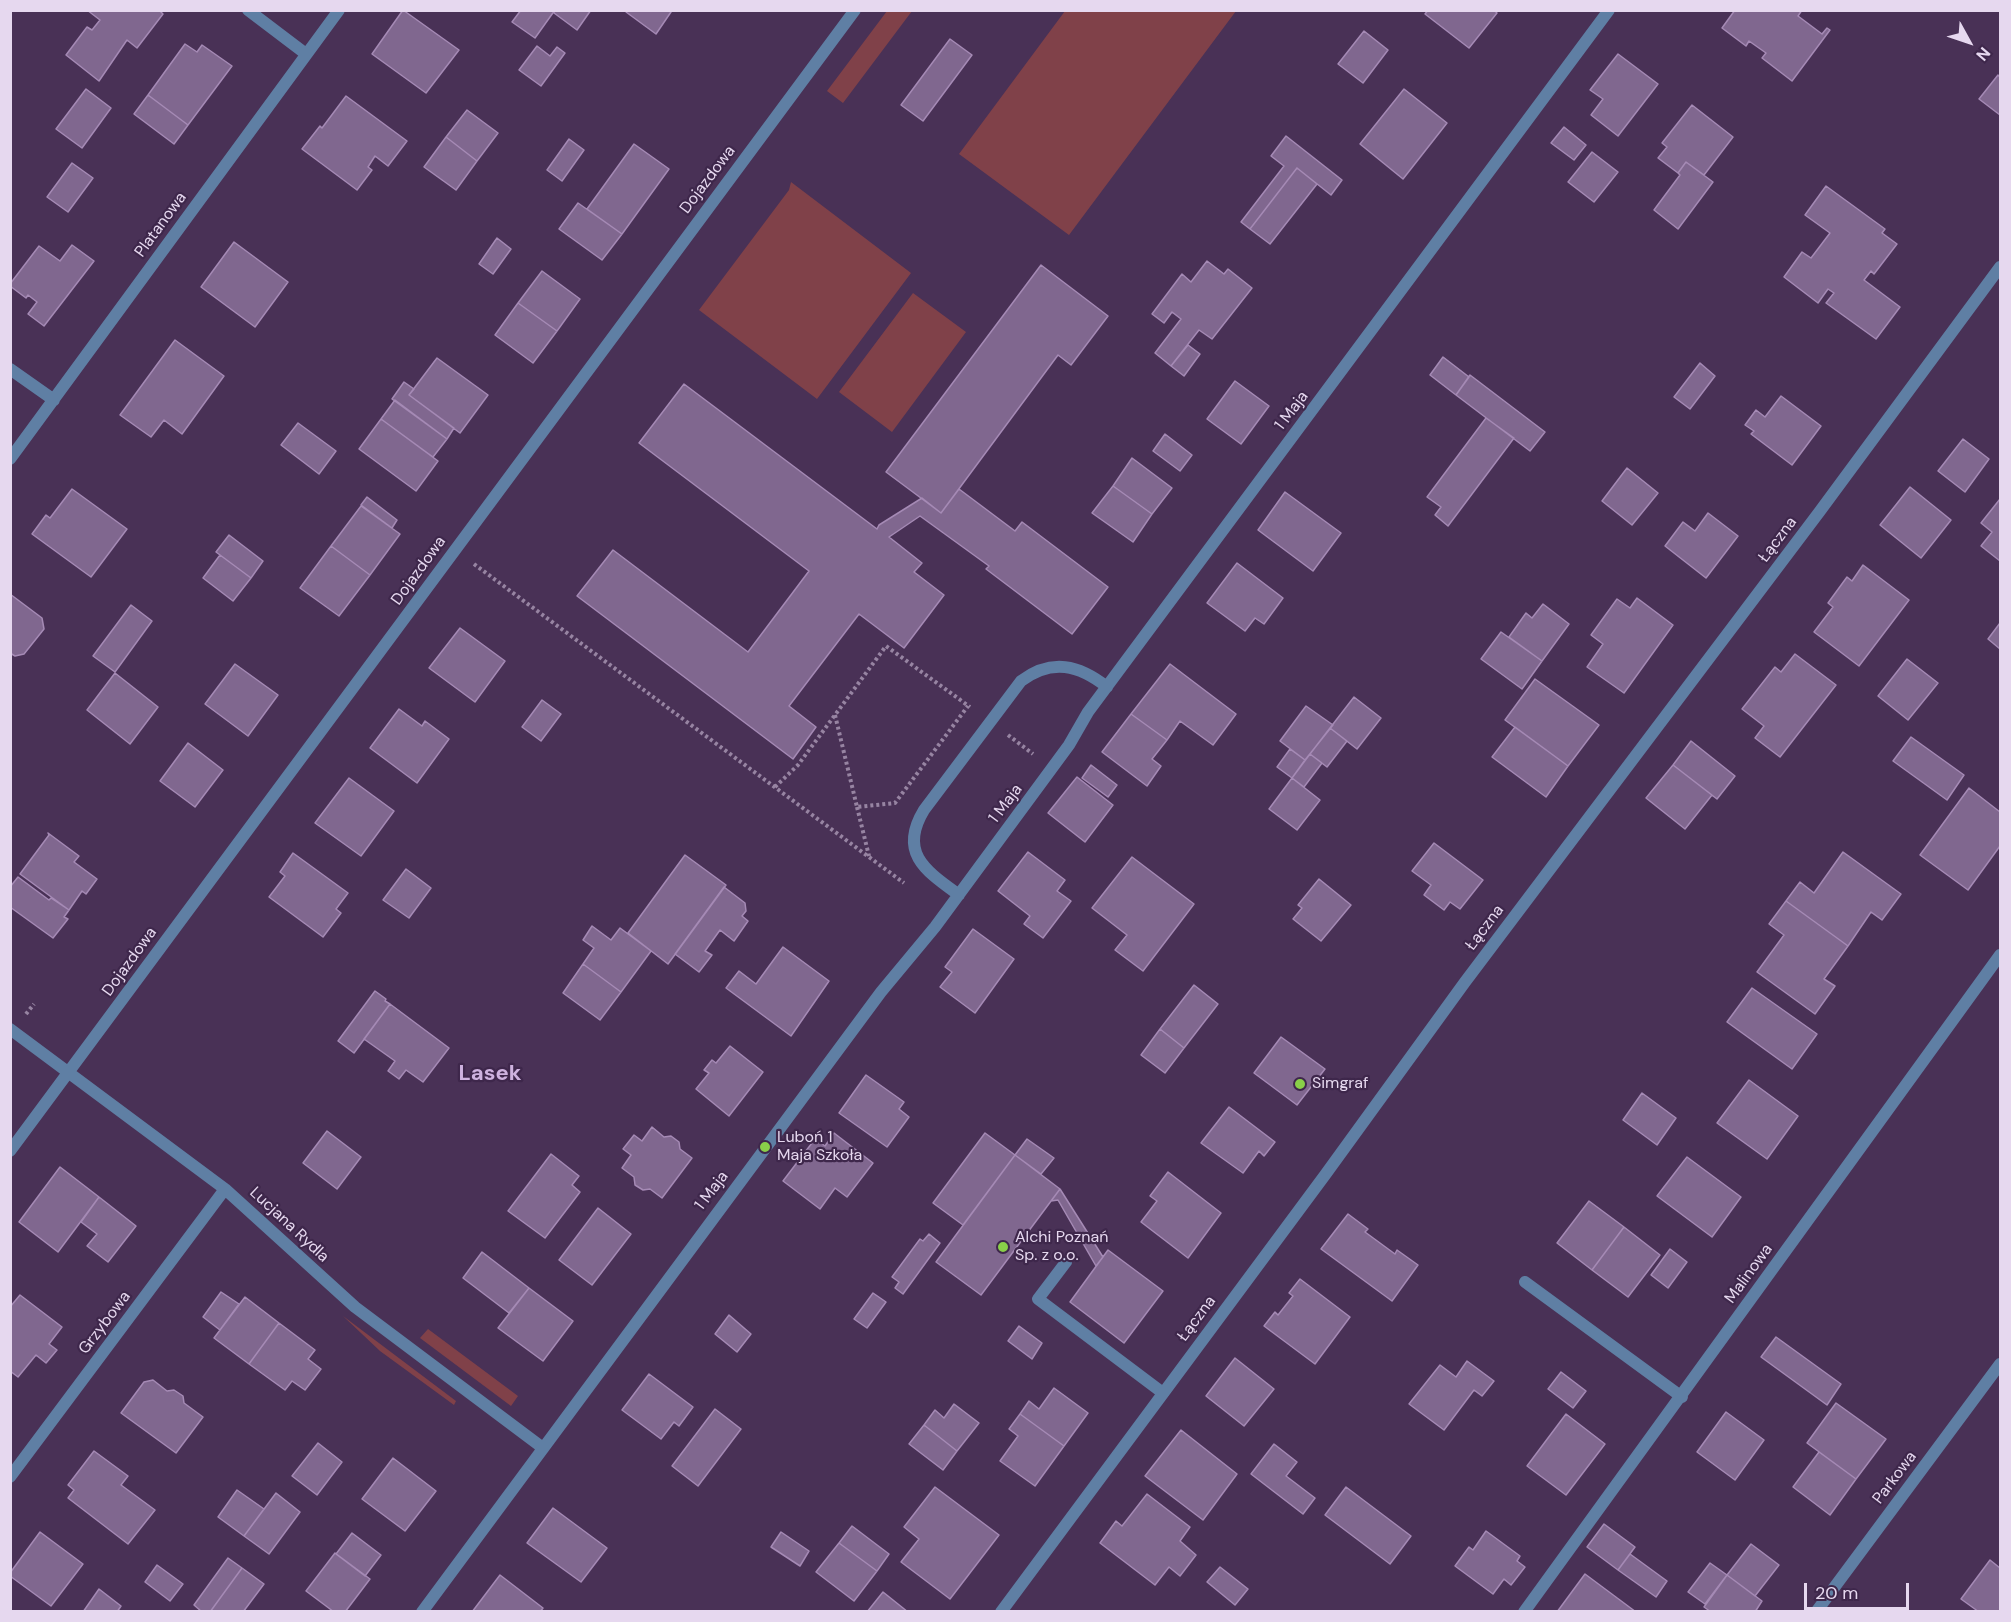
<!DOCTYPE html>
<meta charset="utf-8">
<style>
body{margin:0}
#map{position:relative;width:2011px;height:1622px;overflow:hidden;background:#493156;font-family:"DM Sans",sans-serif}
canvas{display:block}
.frame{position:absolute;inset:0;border:12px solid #e6d8ef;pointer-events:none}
.north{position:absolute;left:1939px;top:12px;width:60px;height:60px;-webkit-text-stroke:4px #3e274b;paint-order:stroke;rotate:130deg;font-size:16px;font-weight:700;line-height:24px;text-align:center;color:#e6d8ef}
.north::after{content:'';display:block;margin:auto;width:21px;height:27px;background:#e6d8ef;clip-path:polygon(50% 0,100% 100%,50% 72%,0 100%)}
.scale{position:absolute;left:1804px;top:1583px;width:105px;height:27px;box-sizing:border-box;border:3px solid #e6d8ef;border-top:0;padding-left:8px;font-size:18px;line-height:21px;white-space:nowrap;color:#e6d8ef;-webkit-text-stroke:4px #3e274b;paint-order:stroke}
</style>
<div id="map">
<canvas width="2011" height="1622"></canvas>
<div class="frame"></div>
<div class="north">N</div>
<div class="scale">20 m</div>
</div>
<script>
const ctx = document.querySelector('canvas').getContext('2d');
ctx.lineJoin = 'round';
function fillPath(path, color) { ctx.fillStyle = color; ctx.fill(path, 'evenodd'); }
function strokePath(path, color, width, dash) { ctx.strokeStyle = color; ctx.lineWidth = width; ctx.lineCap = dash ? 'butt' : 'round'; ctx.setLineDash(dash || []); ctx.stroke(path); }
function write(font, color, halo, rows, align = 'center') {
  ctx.font = font + ' "DM Sans",sans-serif'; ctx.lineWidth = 4.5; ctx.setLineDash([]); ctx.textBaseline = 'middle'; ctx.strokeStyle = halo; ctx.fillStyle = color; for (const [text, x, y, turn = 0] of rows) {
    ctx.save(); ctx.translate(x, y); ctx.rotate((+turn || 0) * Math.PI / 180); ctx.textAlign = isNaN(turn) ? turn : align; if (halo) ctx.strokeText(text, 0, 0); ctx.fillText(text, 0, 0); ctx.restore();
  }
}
fillPath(new Path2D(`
 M887,11h25l-69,92 -16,-12z
 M1065,11h171l-167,224 -110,-81z
 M791,182l120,91 -94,126 -118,-89 90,-120z
 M913,293l53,39 -74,100 -53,-40z
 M343,1316l113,85 -2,4 -74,-54z
 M428,1329l90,67 -7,10 -91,-68z`), '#804149');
const building = new Path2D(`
 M87,10h72l4,4 -26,34 -10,-8 -28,41 -33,-26 21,-28 5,3 8,-10z
 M403,10l56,40 -33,43 -54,-39z
 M521,10h34l-20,28 -23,-16z
 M555,10h36l-14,20 -23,-17z
 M628,10h41l2,2 -15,22 -30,-22z
 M1428,10h66l3,3 -28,35 -44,-34z
 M1735,10h67l-4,6 24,18 5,-6 3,2 -38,51 -30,-23 4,-5 -17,-12 -3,5 -24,-18z
 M1364,31l24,19 -25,33 -25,-19z
 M950,39l22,16 -49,66 -22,-16z
 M185,44l12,8 5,-7 30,21 -44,59 -40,-30z
 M537,46l13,10 7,-9 8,6 -24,33 -22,-16z
 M1618,54l40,30 -40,52 -27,-21 12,-16 -13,-9z
 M1998,75l2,2v38l-21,-16z
 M86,89l25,19 -29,40 -26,-19z
 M1404,89l43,34 -44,56 -43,-35z
 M148,95l40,30 -14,19 -40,-30z
 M346,96l61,45 -19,25 -13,-10 -7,11 4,3 -15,20 -55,-41 18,-23 2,2z
 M1692,105l41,32 -29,38 -18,-13 -8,11 -20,-15 9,-11 -5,-4z
 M467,110l31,23 -21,28 -31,-24z
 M1564,127l22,18 -12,15 -23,-17z
 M1286,136l56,44 -11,15 -34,-27 -47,61 -9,-7 43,-56 -13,-10z
 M446,137l31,24 -21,29 -32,-23z
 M569,139l15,11 -22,31 -15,-11z
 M634,144l35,25 -47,65 -35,-25z
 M1592,152l26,20 -24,30 -26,-20z
 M1686,162l27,20 -35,47 -24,-19 26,-35 -2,-2z
 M72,163l21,15 -25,34 -21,-15z
 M1297,168l20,16 -47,60 -20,-15z
 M1826,186l59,43 -3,4 15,11 -23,30 -3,-3 -7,9 36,27 -24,32 -50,-36 8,-10 -6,-4 -10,14 -34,-26 18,-25 9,6 19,-25 -25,-18z
 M578,203l44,31 -20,26 -43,-31z
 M497,238l14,11 -18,25 -14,-10z
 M234,242l54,40 -33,45 -54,-40z
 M72,245l22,16 -50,65 -16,-12 9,-12 -9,-7 -2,3 -16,-12v-2l29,-38 21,15z
 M1207,261l17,13 4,-5 24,19 -40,51 -13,-9 -28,36 -16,-13 26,-34 -9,-7 -8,11 -12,-9 30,-40 9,8z
 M1041,265l67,51 -37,49 -13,-10 -117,158 -55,-41z
 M542,271l38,28 -23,32 -39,-28z
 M518,303l39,28 -24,32 -38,-28z
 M175,340l49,36 -42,58 -18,-14 -13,17 -31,-22z
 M1188,345l12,9 -16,22 -13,-10z
 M1443,357l26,20 -13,18 -26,-20z
 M437,358l51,37 -28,38 -51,-38z
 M1700,363l15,13 -25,33 -16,-12z
 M1470,375l75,57 -15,19 -74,-56z
 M1235,381l34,25 -28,38 -34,-25z
 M404,382l10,7 -5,6 45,33 -7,11 -55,-40z
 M684,384l193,145 2,-4 43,-27 19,15 18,-24 56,42 7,-9 86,65 -36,47 -86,-65 3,-3 -69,-50 -31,21 33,26 -8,9 30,23 -40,53 -45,-34 -70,92 27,21 -23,32 -216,-163 36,-46 135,102 61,-81 -170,-128z
 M1781,396l40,30 -29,39 -41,-31 3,-3 -9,-6 11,-15 9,7z
 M395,400l52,39 -14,18 -52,-38z
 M1486,418l28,20 -66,88 -13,-11 6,-8 -14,-10z
 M381,419l57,42 -22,30 -57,-42z
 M298,423l38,28 -17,23 -38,-29z
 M1165,434l27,21 -12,16 -27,-20z
 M1963,439l26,20 -24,33 -27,-21z
 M1132,458l40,30 -20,26 -39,-28z
 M1627,468l31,25 -26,32 -30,-24z
 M1113,486l39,28 -19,28 -41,-29z
 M1910,487l41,33 -30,38 -41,-33z
 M72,489l55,40 -36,48 -59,-43 14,-19 4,3z
 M1285,492l56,41 -28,38 -55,-41z
 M367,497l30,23 -5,8 -31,-23z
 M2000,499v62l-19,-15 11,-14 -11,-9z
 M361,506l39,28 -30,41 -39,-29z
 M1708,513l30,23 -32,42 -41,-32 18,-24 12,9z
 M229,535l34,26 -12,17 -35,-26z
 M331,546l39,29 -31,41 -39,-28z
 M220,555l31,23 -18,23 -30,-23z
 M1237,563l46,35 -19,26 -9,-6 -10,13 -38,-28z
 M1863,565l46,35 -50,66 -45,-34 19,-25 -5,-4 19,-26 5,4z
 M10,594l32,24 2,11 -20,25 -9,2 -5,-3z
 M1637,598l36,27 -49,68 -37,-26 16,-23 -12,-9 26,-36 13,9z
 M1543,604l26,20 -27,37 -33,-24 17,-24 6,5z
 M131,605l21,16 -37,51 -22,-16z
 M2000,623v26l-12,-10z
 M460,628l45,33 -30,41 -46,-34z
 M1501,632l41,29 -20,28 -41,-30z
 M1795,654l41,31 -56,72 -25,-19 9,-12 -22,-17 33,-42 6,5z
 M1907,659l31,24 -30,37 -30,-24z
 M235,664l43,31 -30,41 -43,-32z
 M1170,664l66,50 -23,31 -33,-24 -13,19 -36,-26z
 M115,673l43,34 -28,37 -43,-34z
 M1535,679l64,46 -31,41 -63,-46z
 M1354,697l27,21 -24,31 -27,-21z
 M542,700l19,14 -20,27 -19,-14z
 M1306,706l27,19 -28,35 -25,-19z
 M399,709l23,17 3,-5 24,18 -32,44 -47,-35z
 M1131,714l36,26 -15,19 9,7 -14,20 -45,-34z
 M1515,727l53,39 -22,31 -54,-40z
 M1330,728l17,13 -20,26 -17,-13z
 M1911,737l53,38 -17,25 -54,-39z
 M1691,741l44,35 -18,23 -44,-34z
 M188,743l35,27 -28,37 -35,-26z
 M1290,749l15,11 -13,18 -15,-11z
 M1310,754l12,9 -18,24 -12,-9z
 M1091,765l26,20 -9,12 -26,-19z
 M1673,765l39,30 -27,34 -39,-31z
 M1077,777l36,28 -28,37 -37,-29z
 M349,778l45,33 -33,45 -46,-33z
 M1292,778l28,22 -23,30 -28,-21z
 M1969,788l31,24v34l-32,44 -48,-35z
 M48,833l31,23 -5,6 23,17 -11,15 -4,-3 -13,19 -49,-36 29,-39z
 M1434,843l49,37 -23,29 -10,-7 -6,8 -20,-15 7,-10 -19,-14z
 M1028,852l37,28 -8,11 14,10 -28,37 -19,-14 6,-8 -32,-25z
 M1843,852l58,42 -19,26 -11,-8 -23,34 -62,-45 14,-19 14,11z
 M293,853l55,40 -12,16 5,4 -18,24 -54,-40 16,-21 -5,-4z
 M685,855l41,30 -58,79 -40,-31z
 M1132,857l62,47 -51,67 -28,-21 12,-15 -35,-27z
 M406,869l25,19 -22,30 -26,-18z
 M18,877l31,23 2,-2 18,12 -5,7 4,2 -15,19 -43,-31v-20z
 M1319,879l32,26 -30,36 -28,-22 9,-11 -4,-3z
 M724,887l21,16 1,8 -4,5 6,5 -14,20 -14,-11 -15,21 7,4 -13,17 -24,-18z
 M1786,901l62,45 -24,33 11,7 -20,28 -58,-42 27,-37 -15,-11z
 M592,926l19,14 9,-12 31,23 -30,41 -38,-28 11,-16 -11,-8z
 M973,929l41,30 -39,54 -35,-26 12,-15 -7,-5z
 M783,947l46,34 -38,55 -65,-48 13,-17 17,13z
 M583,964l38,28 -21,28 -37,-27z
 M1194,985l24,19 -34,44 -24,-19z
 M1752,988l65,46 -25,35 -65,-47z
 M375,991l11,8 -1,2 5,3 -36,49 -16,-12z
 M390,1004l59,44 -26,34 -17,-12 -7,9 -11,-8 7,-10 -31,-22z
 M1160,1029l24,19 -19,25 -24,-18z
 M1281,1037l44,32 -28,36 -43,-32z
 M730,1046l33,26 -34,44 -33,-27 13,-16 -5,-3 8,-10 4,3z
 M866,1075l38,27 -5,7 10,8 -22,30 -48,-34z
 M1749,1080l49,36 -31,43 -50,-36z
 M1642,1093l34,25 -19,27 -34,-25z
 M1229,1107l46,35 -11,14 -5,-5 -16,22 -42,-30z
 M652,1127l12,10 7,-1 8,6 1,7 12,9 -30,40 -12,-9 -7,1 -8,-5 -1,-8 -12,-9 9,-13 -8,-6 11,-14 8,6z
 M327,1131l34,26 -24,32 -34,-26z
 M834,1133l39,30 -26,34 -12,-9 -15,21 -37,-28 32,-42 10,7z
 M985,1133l30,22 -52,70 -30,-22z
 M1027,1139l27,19 -13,16 -26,-19z
 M551,1154l28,22 -7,9 8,7 -35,46 -37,-27z
 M1015,1155l45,34 -79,106 -45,-33z
 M1687,1157l54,40 -29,40 -55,-41z
 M60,1167l39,30 -41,55 -39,-30z
 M1168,1172l53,41 -33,45 -47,-36 16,-21 -7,-5z
 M1060,1189l43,68 -7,9 -38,-66 -7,1z
 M99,1197l37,29 -28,36 -21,-16 10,-12 -16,-12z
 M1589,1201l35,26 -32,43 -35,-27z
 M598,1208l33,26 -39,51 -33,-25z
 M1348,1214l20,15 -3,3 30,22 2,-4 21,15 -26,36 -71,-52z
 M1624,1227l36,28 -32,42 -36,-27z
 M929,1234l11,9 -37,51 -8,-6 4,-6 -7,-5 28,-38 3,2z
 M1670,1249l17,13 -19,26 -17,-13z
 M1108,1250l55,41 -39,52 -54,-41z
 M482,1252l47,36 -20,25 -46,-35z
 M1300,1279l50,38 -35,47 -51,-38 11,-14 3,3 15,-19 -4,-3z
 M529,1288l44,33 -30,40 -45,-33z
 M221,1292l18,12 -19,26 -17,-13z
 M873,1293l13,9 -19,26 -13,-9z
 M20,1295l42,32 -13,17 8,6 -11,13 -10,-8 -18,22 -8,-6v-64z
 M245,1297l34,26 -30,41 -35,-26z
 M729,1315l22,19 -14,18 -22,-18z
 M279,1323l36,27 -7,9 13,10 -16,21 -13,-9 -7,9 -36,-26z
 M1019,1326l23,17 -10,16 -24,-18z
 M1776,1337l65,47 -14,21 -66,-48z
 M1235,1358l39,31 -30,37 -38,-30z
 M1467,1361l27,20 -12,15 -8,-6 -30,40 -35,-26 31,-39 16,12z
 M1561,1372l25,19 -13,17 -25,-19z
 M649,1374l44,33 -14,19 -5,-4 -13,17 -39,-29z
 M153,1380l14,11 7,-1 9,6 1,7 19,14 -27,36 -55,-40 23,-31z
 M1054,1388l34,25 -24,33 -44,-32 9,-13 10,8z
 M1836,1403l50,36 -30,40 -49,-36z
 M954,1404l25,19 -22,28 -33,-26 11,-15 9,8z
 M715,1409l26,20 -43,57 -26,-20z
 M1726,1412l38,28 -29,40 -38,-28z
 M1020,1414l44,32 -29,40 -35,-25 18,-25 -9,-7z
 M1566,1414l39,30 -39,51 -39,-29z
 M924,1425l33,26 -14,19 -34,-26z
 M1181,1430l56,44 -34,46 -58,-44z
 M318,1443l24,19 -25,33 -25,-19z
 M1274,1444l23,18 -11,14 29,22 -12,16 -52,-40z
 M94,1451l34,25 -7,9 34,25 -27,34 -60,-46 6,-8 -6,-5z
 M1819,1452l37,27 -26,36 -37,-28z
 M393,1458l43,33 -31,40 -43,-32z
 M935,1487l64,48 -49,64 -49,-37 18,-23 -15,-12z
 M1346,1487l65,49 -21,28 -65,-49z
 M237,1490l27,19 -20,27 -26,-19z
 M276,1493l24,19 -31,42 -25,-18z
 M1147,1494l43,33 -10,14 16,14 -16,21 -11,-9 -14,18 -55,-42 16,-22 6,5z
 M553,1508l54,40 -26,34 -54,-39z
 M1604,1524l31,23 -17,23 -31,-23z
 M852,1526l37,28 -12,17 -38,-28z
 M1486,1531l34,25 -3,5 8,6 -14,18 -7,-6 -11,15 -38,-28 14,-19 4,3z
 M40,1532l43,32 -32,42 -41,-30v-3z
 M781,1532l28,19 -9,15 -29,-19z
 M352,1533l29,22 -16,21 -29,-22z
 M839,1543l38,28 -23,30 -38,-29z
 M1751,1544l28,21 -24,31 -28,-21z
 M335,1553l35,26 -25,33h-11l-28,-21z
 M1630,1554l37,27 -11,16 -38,-27z
 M228,1558l14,10 -32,44h-8l-8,-7z
 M1990,1560l10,8v44h-21l-18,-13z
 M1710,1563l17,12 -22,29 -17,-12z
 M157,1565l26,19 -13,17 -25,-19z
 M1220,1567l28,22 -13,16 -28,-23z
 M242,1568l22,16 -21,28h-33z
 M1585,1574l51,38h-79z
 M500,1575l43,33 -3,4h-68z
 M1727,1575l35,26 -7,11h-44l-7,-5z
 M99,1589l22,17 -4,6h-34z
 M883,1592l25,20h-41z`);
fillPath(building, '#80678f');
strokePath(building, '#a58ab5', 1.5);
strokePath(new Path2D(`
 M474,564l430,319
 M835,715l22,92 38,-4 73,-97
 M1008,735l25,19
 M775,787l23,-22 88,-119 84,61
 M857,807l12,49
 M26,1014l8,-10`), '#9784a2', 4, [3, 3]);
strokePath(new Path2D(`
 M1066,1262l-28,37 125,94`), '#5f7fa4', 12);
strokePath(new Path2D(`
 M248,10l58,44
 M10,369l44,31
 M10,459l329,-449
 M959,895c-33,-24 -61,-42 -35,-85l97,-129c31,-23 58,-16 86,6
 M10,1029l215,160 130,118 188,141
 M10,1151l845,-1141
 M1525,1282l157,115
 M10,1477l215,-288
 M422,1612l459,-620 54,-65 134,-182 19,-33 521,-702
 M1001,1612l324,-437 140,-193 355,-471 180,-244
 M1524,1612l476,-657
 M1816,1612l184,-248`), '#5f7fa4', 12);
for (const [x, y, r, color] of [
 [1300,1084,6,"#89cf49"],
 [765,1147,6,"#89cf49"],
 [1003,1247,6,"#89cf49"]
]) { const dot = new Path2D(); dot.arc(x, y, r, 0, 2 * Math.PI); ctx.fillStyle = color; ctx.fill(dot); strokePath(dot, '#3e274b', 2); }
write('16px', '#e6d8ef', '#3e274b', [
 ["Dojazdowa",708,180,-53],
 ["Platanowa",161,225,-54],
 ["1 Maja",1292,411,-53],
 ["Łączna",1778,540,-53],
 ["Dojazdowa",419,571,-54],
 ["1 Maja",1006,804,-53],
 ["Łączna",1485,928,-53],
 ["Dojazdowa",130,962,-54],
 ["1 Maja",712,1191,-53],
 ["Lucjana Rydla",289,1225,43],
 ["Malinowa",1749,1274,-54],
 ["Łączna",1197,1319,-53],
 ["Grzybowa",105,1323,-53],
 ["Parkowa",1895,1478,-53]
]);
write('16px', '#e6d8ef', '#3e274b', [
 ["Simgraf",1312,1084],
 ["Luboń 1",777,1138],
 ["Maja Szkoła",777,1156],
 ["Alchi Poznań",1015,1238],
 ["Sp. z o.o.",1015,1256]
], 'left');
write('bold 22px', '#ceb2df', '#3e274b', [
 ["Lasek",490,1074]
]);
</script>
